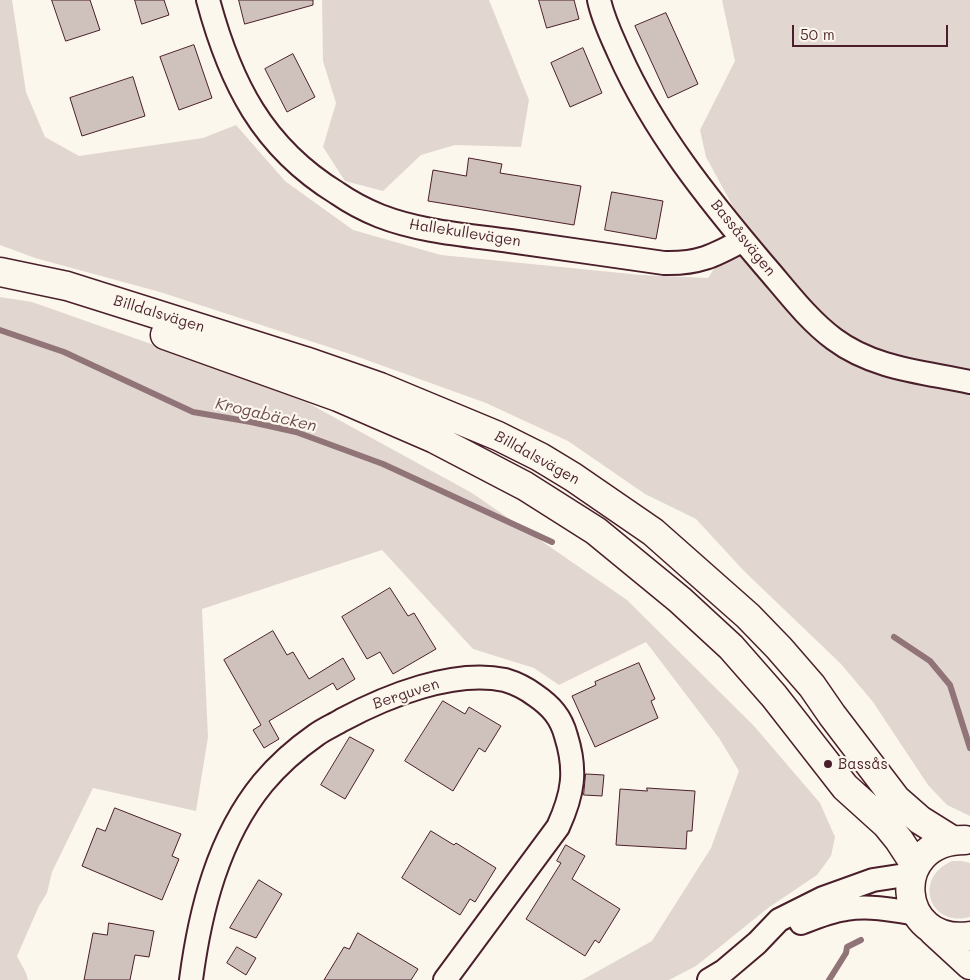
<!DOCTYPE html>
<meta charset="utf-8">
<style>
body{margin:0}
#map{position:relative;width:970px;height:980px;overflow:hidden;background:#fbf7ec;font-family:Mali,sans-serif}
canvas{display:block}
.scale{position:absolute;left:792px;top:25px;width:156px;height:22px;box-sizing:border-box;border:2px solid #4a1f2b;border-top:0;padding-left:6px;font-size:15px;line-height:18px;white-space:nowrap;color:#4a1f2b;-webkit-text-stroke:4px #fbf7ec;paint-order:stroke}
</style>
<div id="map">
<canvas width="970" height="980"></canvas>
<div class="scale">50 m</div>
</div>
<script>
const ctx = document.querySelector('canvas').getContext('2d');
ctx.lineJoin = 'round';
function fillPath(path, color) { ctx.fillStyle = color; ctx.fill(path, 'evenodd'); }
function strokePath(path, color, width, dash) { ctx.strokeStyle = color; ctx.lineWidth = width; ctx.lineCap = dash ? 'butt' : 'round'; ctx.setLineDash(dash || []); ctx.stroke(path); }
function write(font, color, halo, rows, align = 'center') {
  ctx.font = font + ' Mali,sans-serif'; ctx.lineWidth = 4.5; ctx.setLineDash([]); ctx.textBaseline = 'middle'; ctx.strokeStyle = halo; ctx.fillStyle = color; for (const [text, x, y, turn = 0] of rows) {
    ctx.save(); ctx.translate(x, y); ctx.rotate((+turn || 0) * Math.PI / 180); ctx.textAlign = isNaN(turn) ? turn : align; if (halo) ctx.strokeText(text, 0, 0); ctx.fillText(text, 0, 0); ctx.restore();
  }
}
fillPath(new Path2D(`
 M0,0h12l14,92 19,45 34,19 124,-18 33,-13 49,56 68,49 88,25 200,20 67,3 35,-53 -37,-68 -6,-27 35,-69 -13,-61h248v816l-23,-11 -19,-20 -55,-83 -32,-38 -97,-93 -48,-52 -51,-25 -77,-53 -82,-38 -136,-49 -190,-62 -125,-34 -35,-13z
 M322,0h167l40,100 -8,47 -66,-2 -34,10 -38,36 -38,-10 -22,-34 13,-44 -13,-42z
 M0,297l32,5 122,43 154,58 164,90 155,107 127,126 66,77 15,34 -4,19 -14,19 -49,33 -72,58 -27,14h-87l70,-39 59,-93 28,-77 -20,-33 -73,-96 -87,43 -25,-17 -61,-19 -91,-99 -180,59 6,128 -12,74 -103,-23 -41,84 -5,21 -8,13 -22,50 9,17 2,7h-28z
 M952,861h10l8,2v54c-40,11 -58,-39 -18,-56z`), '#e2d7d0');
strokePath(new Path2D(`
 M0,330l64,22 129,60 58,10 45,10 87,32 169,78
 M894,637l36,24 20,24 20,63
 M829,980l17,-27 1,-6 14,-7`), '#907477', 6);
const building = new Path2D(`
 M52,0h38l10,30 -34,11z
 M135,0h29l5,15 -27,9z
 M239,0h74v5l-68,19z
 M539,0h35l5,19 -32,9z
 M666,13l32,71 -30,14 -33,-72z
 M194,45l18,53 -33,12 -19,-53z
 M583,48l19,45 -32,14 -19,-44z
 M293,54l22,43 -28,15 -22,-43z
 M133,77l12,39 -63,20 -12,-38z
 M469,158l33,6 -2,9 81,13 -7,39 -146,-24 5,-31 33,6z
 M612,192l51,9 -7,38 -51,-9z
 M390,588l18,28 6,-3 22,36 -43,25 -13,-22 -13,7 -25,-42z
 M273,631l14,24 6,-3 16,27 34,-21 12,21 -18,11 -4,-7 -64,38 10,18 -15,9 -11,-18 8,-5 -37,-65z
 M639,663l16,36 -4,2 7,17 -63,29 -23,-51 24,-11 -1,-3z
 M443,701l22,13 4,-7 32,19 -16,26 -6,-4 -26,43 -48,-30z
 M350,737l24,13 -29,49 -24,-14z
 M586,774l18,1 -2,21 -18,-1z
 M647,788l48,3 -3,40h-5l-1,18 -70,-4 4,-56 27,2z
 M115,808l66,26 -9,22 7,3 -17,41 -80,-34 15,-38 8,3z
 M431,831l23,14 2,-2 40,25 -21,34 -5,-3 -10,16 -58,-37z
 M566,845l19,11 -13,23 48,30 -21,34 -4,-3 -10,16 -59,-37 35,-56 -4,-2z
 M259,880l23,14 -26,44 -26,-10z
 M109,923l45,8 -5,26 -14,-2 -5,25h-46l9,-47 14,2z
 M358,933l60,36 -7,11h-87l20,-33 5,2z
 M237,947l19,11 -10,17 -19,-12z`);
fillPath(building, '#cfc2bc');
strokePath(building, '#4a1f2b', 1);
const minor = new Path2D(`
 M208,0c22,82 54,147 129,193 13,9 28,17 43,23 41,16 87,19 130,25 51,7 103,15 154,22 34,1 50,-7 79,-23
 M599,0c4,19 12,35 20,53 35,79 89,146 145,212 22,25 43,54 70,74 40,30 90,33 136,43
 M801,923c15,-6 29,-12 45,-14 23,-4 48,1 71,5
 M191,980c9,-69 27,-142 72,-197 15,-18 33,-34 53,-48 8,-6 18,-10 26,-15 45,-24 112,-51 163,-40 10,3 22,9 30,15 16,11 26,22 31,41 11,35 7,58 -8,91l-113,153
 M709,980l15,-9 33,-28 22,-23 44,-22 50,-18 39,-6`);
const tertiary = new Path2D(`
 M0,272l67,14 238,75 75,26 118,49 42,21 33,20 80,55 95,84 31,32 33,38 20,29 64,84 24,21 32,20
 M165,335l173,62 97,42 90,47 71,45 84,69 51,47 43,49 71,91 41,37 13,16 17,26
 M965,840c-78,0 -69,107 5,96
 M933,931l37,34`);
strokePath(minor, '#4a1f2b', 26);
strokePath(tertiary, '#4a1f2b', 31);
strokePath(minor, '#fbf7ec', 22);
strokePath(tertiary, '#fbf7ec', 28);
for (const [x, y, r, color] of [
 [828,764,5,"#4a1f2b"]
]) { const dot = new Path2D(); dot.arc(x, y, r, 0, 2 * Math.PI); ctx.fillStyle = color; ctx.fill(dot); strokePath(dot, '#fbf7ec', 2); }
write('15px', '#4a1f2b', '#fbf7ec', [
 ["Hallekullevägen",465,233,9],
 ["Bassåsvägen",743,238,51],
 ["Billdalsvägen",159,314,17],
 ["Billdalsvägen",537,458,29],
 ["Berguven",406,694,-18]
]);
write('15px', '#4a1f2b', '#fbf7ec', [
 ["Bassås",838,764]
], 'left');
write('italic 16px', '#6d4a51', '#fbf7ec', [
 ["Krogabäcken",266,415,13]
]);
</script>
